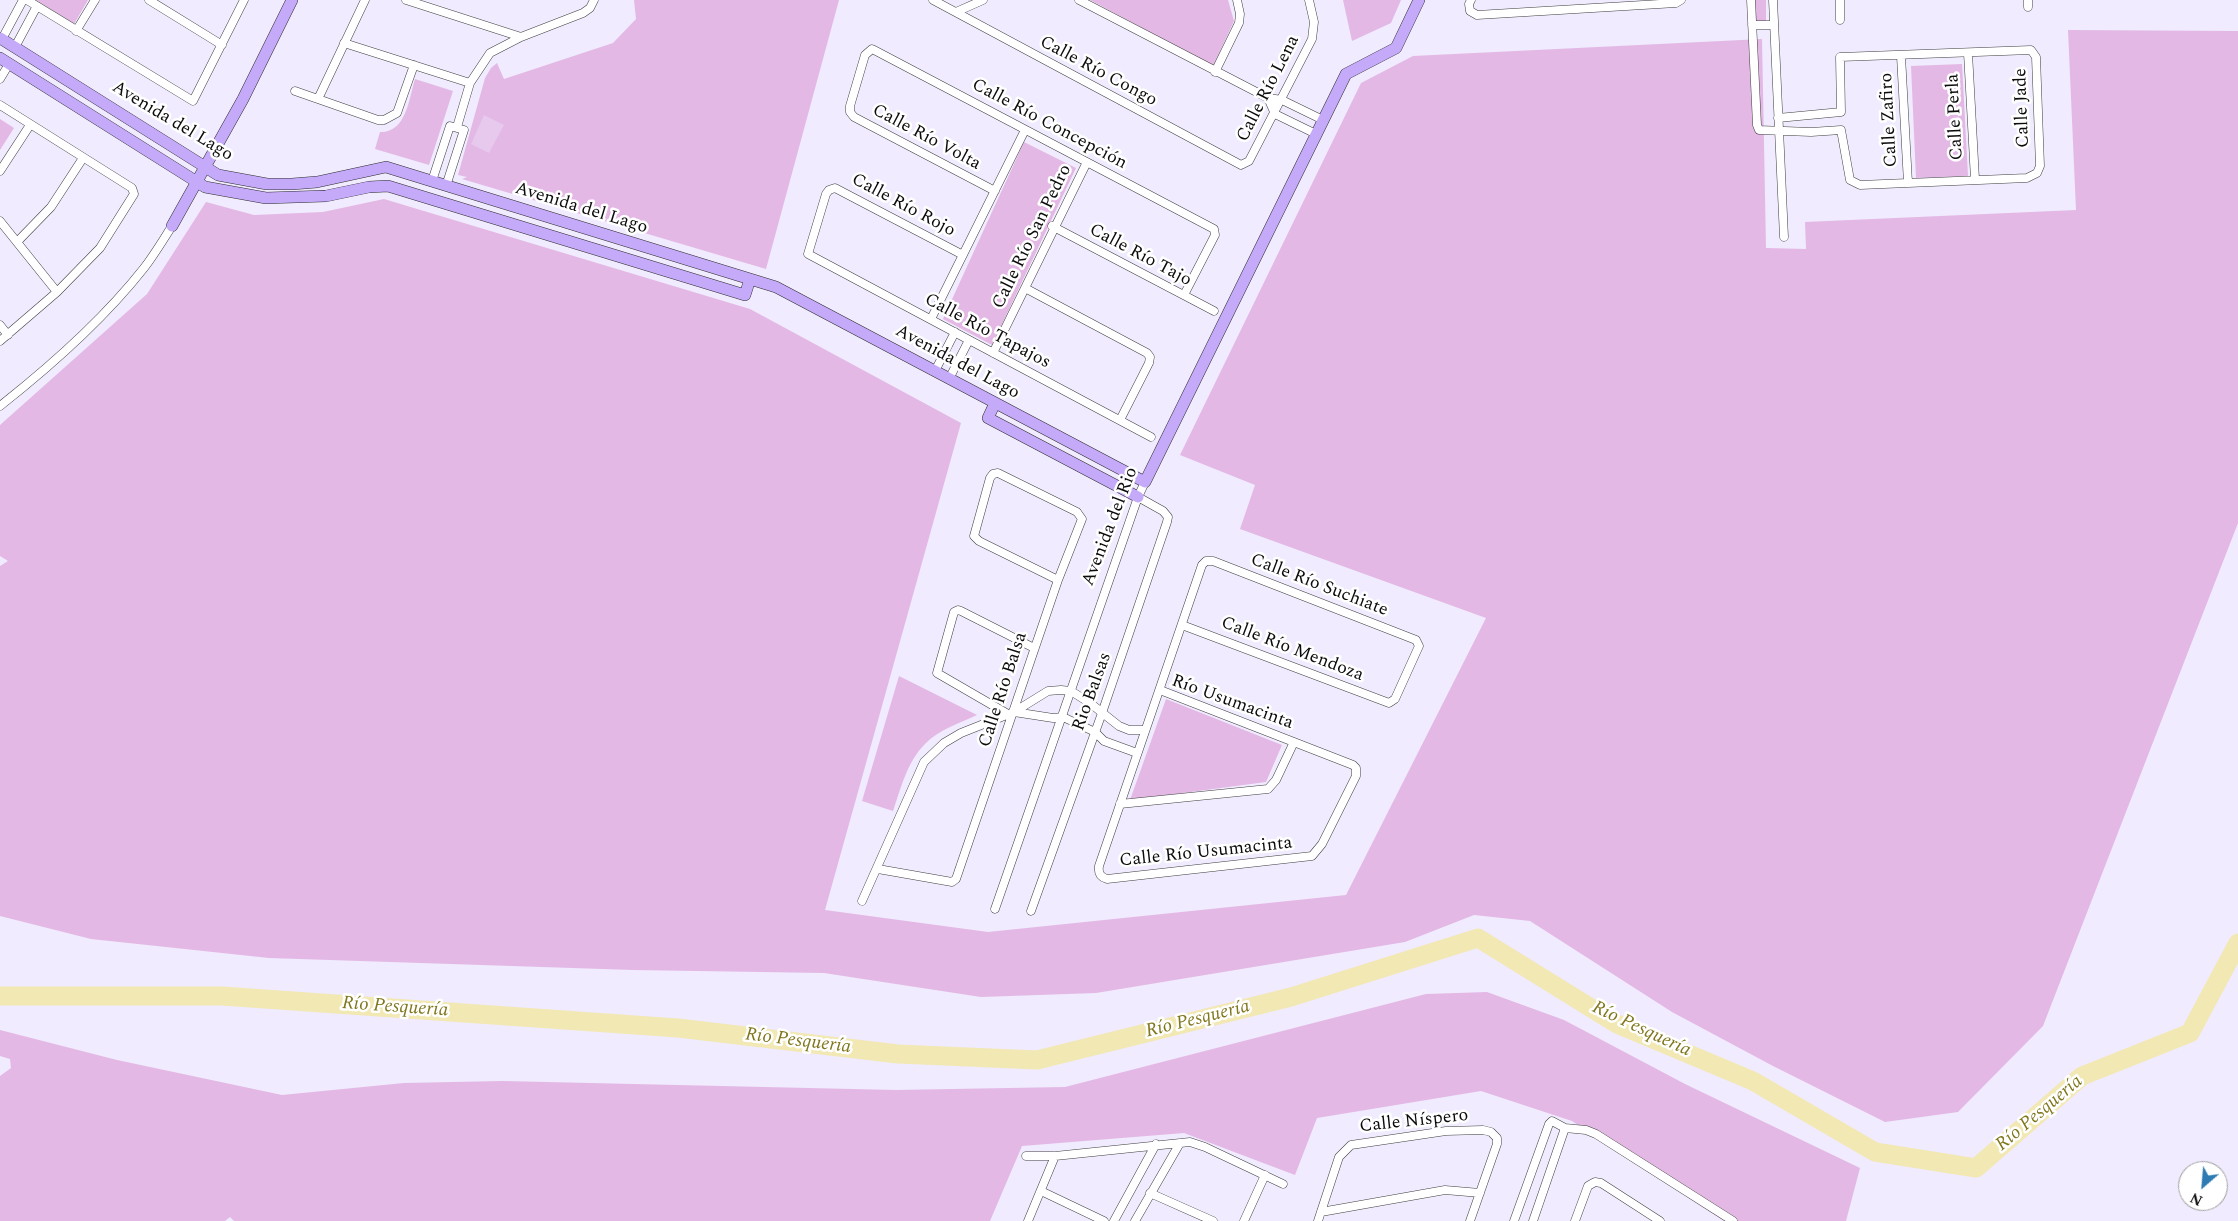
<!DOCTYPE html>
<meta charset="utf-8">
<style>
body{margin:0}
#map{position:relative;width:2238px;height:1221px;overflow:hidden;background:#f0ebfe;font-family:Spectral,serif}
canvas{display:block}
.north{position:absolute;left:2178px;top:1161px;width:50px;height:50px;box-sizing:border-box;background:#fff;border:1px solid #9d9d9d;border-radius:50%;rotate:207deg;font-size:14px;font-weight:700;line-height:20px;text-align:center;color:#0b0b0b}
.north::after{content:'';display:block;margin:auto;width:18px;height:22px;background:#2d7bb2;clip-path:polygon(50% 0,100% 100%,50% 72%,0 100%)}
</style>
<div id="map">
<canvas width="2238" height="1221"></canvas>
<div class="north">N</div>
</div>
<script>
const ctx = document.querySelector('canvas').getContext('2d');
ctx.lineJoin = 'round';
function fillPath(path, color) { ctx.fillStyle = color; ctx.fill(path, 'evenodd'); }
function strokePath(path, color, width, dash) { ctx.strokeStyle = color; ctx.lineWidth = width; ctx.lineCap = dash ? 'butt' : 'round'; ctx.setLineDash(dash || []); ctx.stroke(path); }
function write(font, color, halo, rows, align = 'center') {
  ctx.font = font + ' Spectral,serif'; ctx.lineWidth = 5; ctx.setLineDash([]); ctx.textBaseline = 'middle'; ctx.strokeStyle = halo; ctx.fillStyle = color; for (const [text, x, y, turn = 0] of rows) {
    ctx.save(); ctx.translate(x, y); ctx.rotate((+turn || 0) * Math.PI / 180); ctx.textAlign = isNaN(turn) ? turn : align; if (halo) ctx.strokeText(text, 0, 0); ctx.fillText(text, 0, 0); ctx.restore();
  }
}
fillPath(new Path2D(`
 M36,0h52l-14,24z
 M634,0h205l-73,269 -304,-90 5,-2 -9,-2 27,-97 6,-10 6,-5 7,16 109,-36 23,-24z
 M1090,0h138l6,21 -21,45z
 M1343,0h58l-10,23 -39,18z
 M1754,0h12v23l-12,-1z
 M2068,30l170,1v492l-195,503 -85,86 -73,10 -112,-56 -101,-54 -142,-91 -56,-6 -69,27 -309,51 -115,4 -157,-24 -191,-3 -364,-12 -178,-19 -91,-23v-350l8,-5 -8,-5v-131l147,-131 59,-92 48,13 69,-3 61,-13 366,110 211,114 -136,487 163,22 358,-37 140,-277 -246,-89 15,-44 -75,-30 181,-372 52,-27 349,-17 4,209 40,1 -1,-27 271,-12z
 M1962,64l6,112 -52,2 -5,-112z
 M415,79l38,12 -24,74 -54,-16 5,-17c26,1 29,-33 35,-53z
 M0,119l14,9 -14,22z
 M1024,142l52,26 -84,177 -49,-26z
 M899,676l78,39c-17,8 -39,15 -52,29 -18,18 -24,44 -32,67l-31,-10z
 M1166,699l116,46 -16,37 -136,18z
 M1487,992l77,28 121,64 175,84 -14,53h-122l-152,-100 -91,-30 -164,27 -22,57 -111,-42 -162,13 -32,75h-756l-4,-4 -5,4h-225v-145l11,-8 -1,-9 -10,-3v-26l117,30 165,35 122,-12 98,-2 394,9 169,-3 361,-93z`), '#e3b8e5');
fillPath(new Path2D(`
 M484,115l20,10 -15,28 -18,-9z`), '#e6c9ed');
strokePath(new Path2D(`
 M0,996h222l456,32 220,26 139,6 254,-63 187,-59 139,86 136,57 122,71 101,16 106,-92 108,-43 48,-90`), '#f2e8b3', 19);
const street = new Path2D(`
 M27,0l166,101 51,-101
 M149,0l73,45
 M406,0l115,37
 M933,0l308,165 8,-4 63,-122 2,-17 -5,-22
 M1079,0l189,98 14,2 41,20
 M1471,0l-2,4 1,7 7,4 199,-12 5,-3
 M1751,0l6,125 2,5 52,2 30,-2 9,50 10,5 167,-7 10,-5 3,-7 -4,-109 -5,-7 -191,7 1,55 -63,6
 M1773,0l11,237
 M1840,0v20
 M2028,7v-7
 M956,12l27,-12
 M1752,25h21
 M76,31l19,-31
 M2,39l21,-39
 M344,43l126,40
 M15,47l22,-41
 M1968,53l7,126
 M1901,56l7,127
 M1215,72l24,-49 1,-9 -3,-14
 M0,79l9,-15
 M295,91l83,29h6l13,-7 17,-48
 M1268,98l7,16 41,20
 M318,99l47,-99
 M0,105l132,83 2,6 -34,54 -43,44 -57,49
 M457,127l13,-44 20,-30 31,-16 62,-24 7,-5 4,-8
 M0,171l30,-46
 M432,181l18,-55 14,4 -18,56
 M995,191l-141,-74 -4,-5v-6l15,-51 7,-6 4,2 338,178 1,6 -31,60
 M0,221l57,71
 M1052,226l162,85
 M17,242l34,-35 32,-49
 M963,255l-128,-67 -6,2 -3,4 -18,60 343,183
 M1025,288l122,65 3,4 -1,6 -29,57
 M931,319l94,-189
 M0,325l8,10
 M993,353l94,-191
 M935,371l20,-39
 M949,379l20,-39
 M0,406c52,-41 103,-86 144,-138 10,-13 19,-28 28,-42
 M1160,690l193,75 3,3v8l-34,68 -10,12 -205,23c-7,-2 -9,-6 -8,-13l103,-301 4,-4h7l203,79 3,6 -24,53 -6,4 -207,-78
 M1014,712l39,6 10,-1 32,15 9,9 33,12
 M1006,713l-69,-40 17,-61 4,-2 3,1 73,37
 M1120,804l148,-15 8,-9 18,-38
 M878,869l74,13 4,-3 102,-299 24,-61 -5,-7 -79,-39 -5,1 -3,4 -16,58 5,5 79,39
 M862,901l62,-139 20,-19 17,-10 53,-21 34,-21 13,-1 10,1 19,12 29,23 10,4h16
 M995,909l143,-412 7,-15
 M1031,911l71,-198 65,-191 1,-5 -5,-6 -25,-14
 M1565,1128l21,2 10,4 137,87
 M1026,1156h29l135,-14 15,5 78,37
 M1041,1191l63,30
 M1150,1193l63,28
 M1321,1212l124,-22 35,3
 M1028,1221l27,-65
 M1114,1221l42,-77
 M1135,1221l45,-78
 M1244,1221l21,-46
 M1318,1221l21,-64 12,-12 95,-14 37,-1 8,2 6,6v6l-27,77
 M1514,1221l35,-97 3,-3 13,7
 M1533,1221l32,-93
 M1575,1221l13,-35 7,-4 6,1 59,38`);
const secondary = new Path2D(`
 M0,38l218,137 49,9h25l25,-2 69,-15 390,120 369,195 201,-408 50,-26 23,-48
 M0,58l205,129 61,11 60,-2 43,-9 19,-1 357,109 5,-16
 M172,226l71,-127 49,-99
 M995,403l-7,15 150,79`);
strokePath(street, '#3e3e3e', 9);
strokePath(secondary, '#2d2d2d', 12);
strokePath(street, '#fff', 8);
strokePath(secondary, '#c6aafa', 11);
write('18px', '#0b0b0b', '#fff', [
 ["Calle Río Congo",1098,72,28],
 ["Calle Río Lena",1269,89,-63],
 ["Calle Jade",2023,108,-92],
 ["Calle Perla",1956,117,-93],
 ["Calle Zafiro",1890,120,-93],
 ["Avenida del Lago",172,122,31],
 ["Calle Río Concepción",1049,125,28],
 ["Calle Río Volta",926,138,28],
 ["Calle Río Rojo",903,206,28],
 ["Avenida del Lago",581,209,17],
 ["Calle Río San Pedro",1033,237,-64],
 ["Calle Río Tajo",1140,256,28],
 ["Calle Río Tapajos",987,332,28],
 ["Avenida del Lago",957,363,28],
 ["Avenida del Rio",1111,527,-69],
 ["Calle Río Suchiate",1319,586,21],
 ["Calle Río Mendoza",1292,650,21],
 ["Calle Río Balsa",1004,690,-72],
 ["Rio Balsas",1093,692,-70],
 ["Río Usumacinta",1232,703,20],
 ["Calle Río Usumacinta",1206,853,-6],
 ["Calle Níspero",1414,1122,-6]
]);
write('italic 19px', '#80761c', '#fff', [
 ["Río Pesquería",395,1008,4],
 ["Río Pesquería",1198,1020,-14],
 ["Río Pesquería",1641,1030,25],
 ["Río Pesquería",798,1042,7],
 ["Río Pesquería",2040,1114,-40]
]);
</script>
